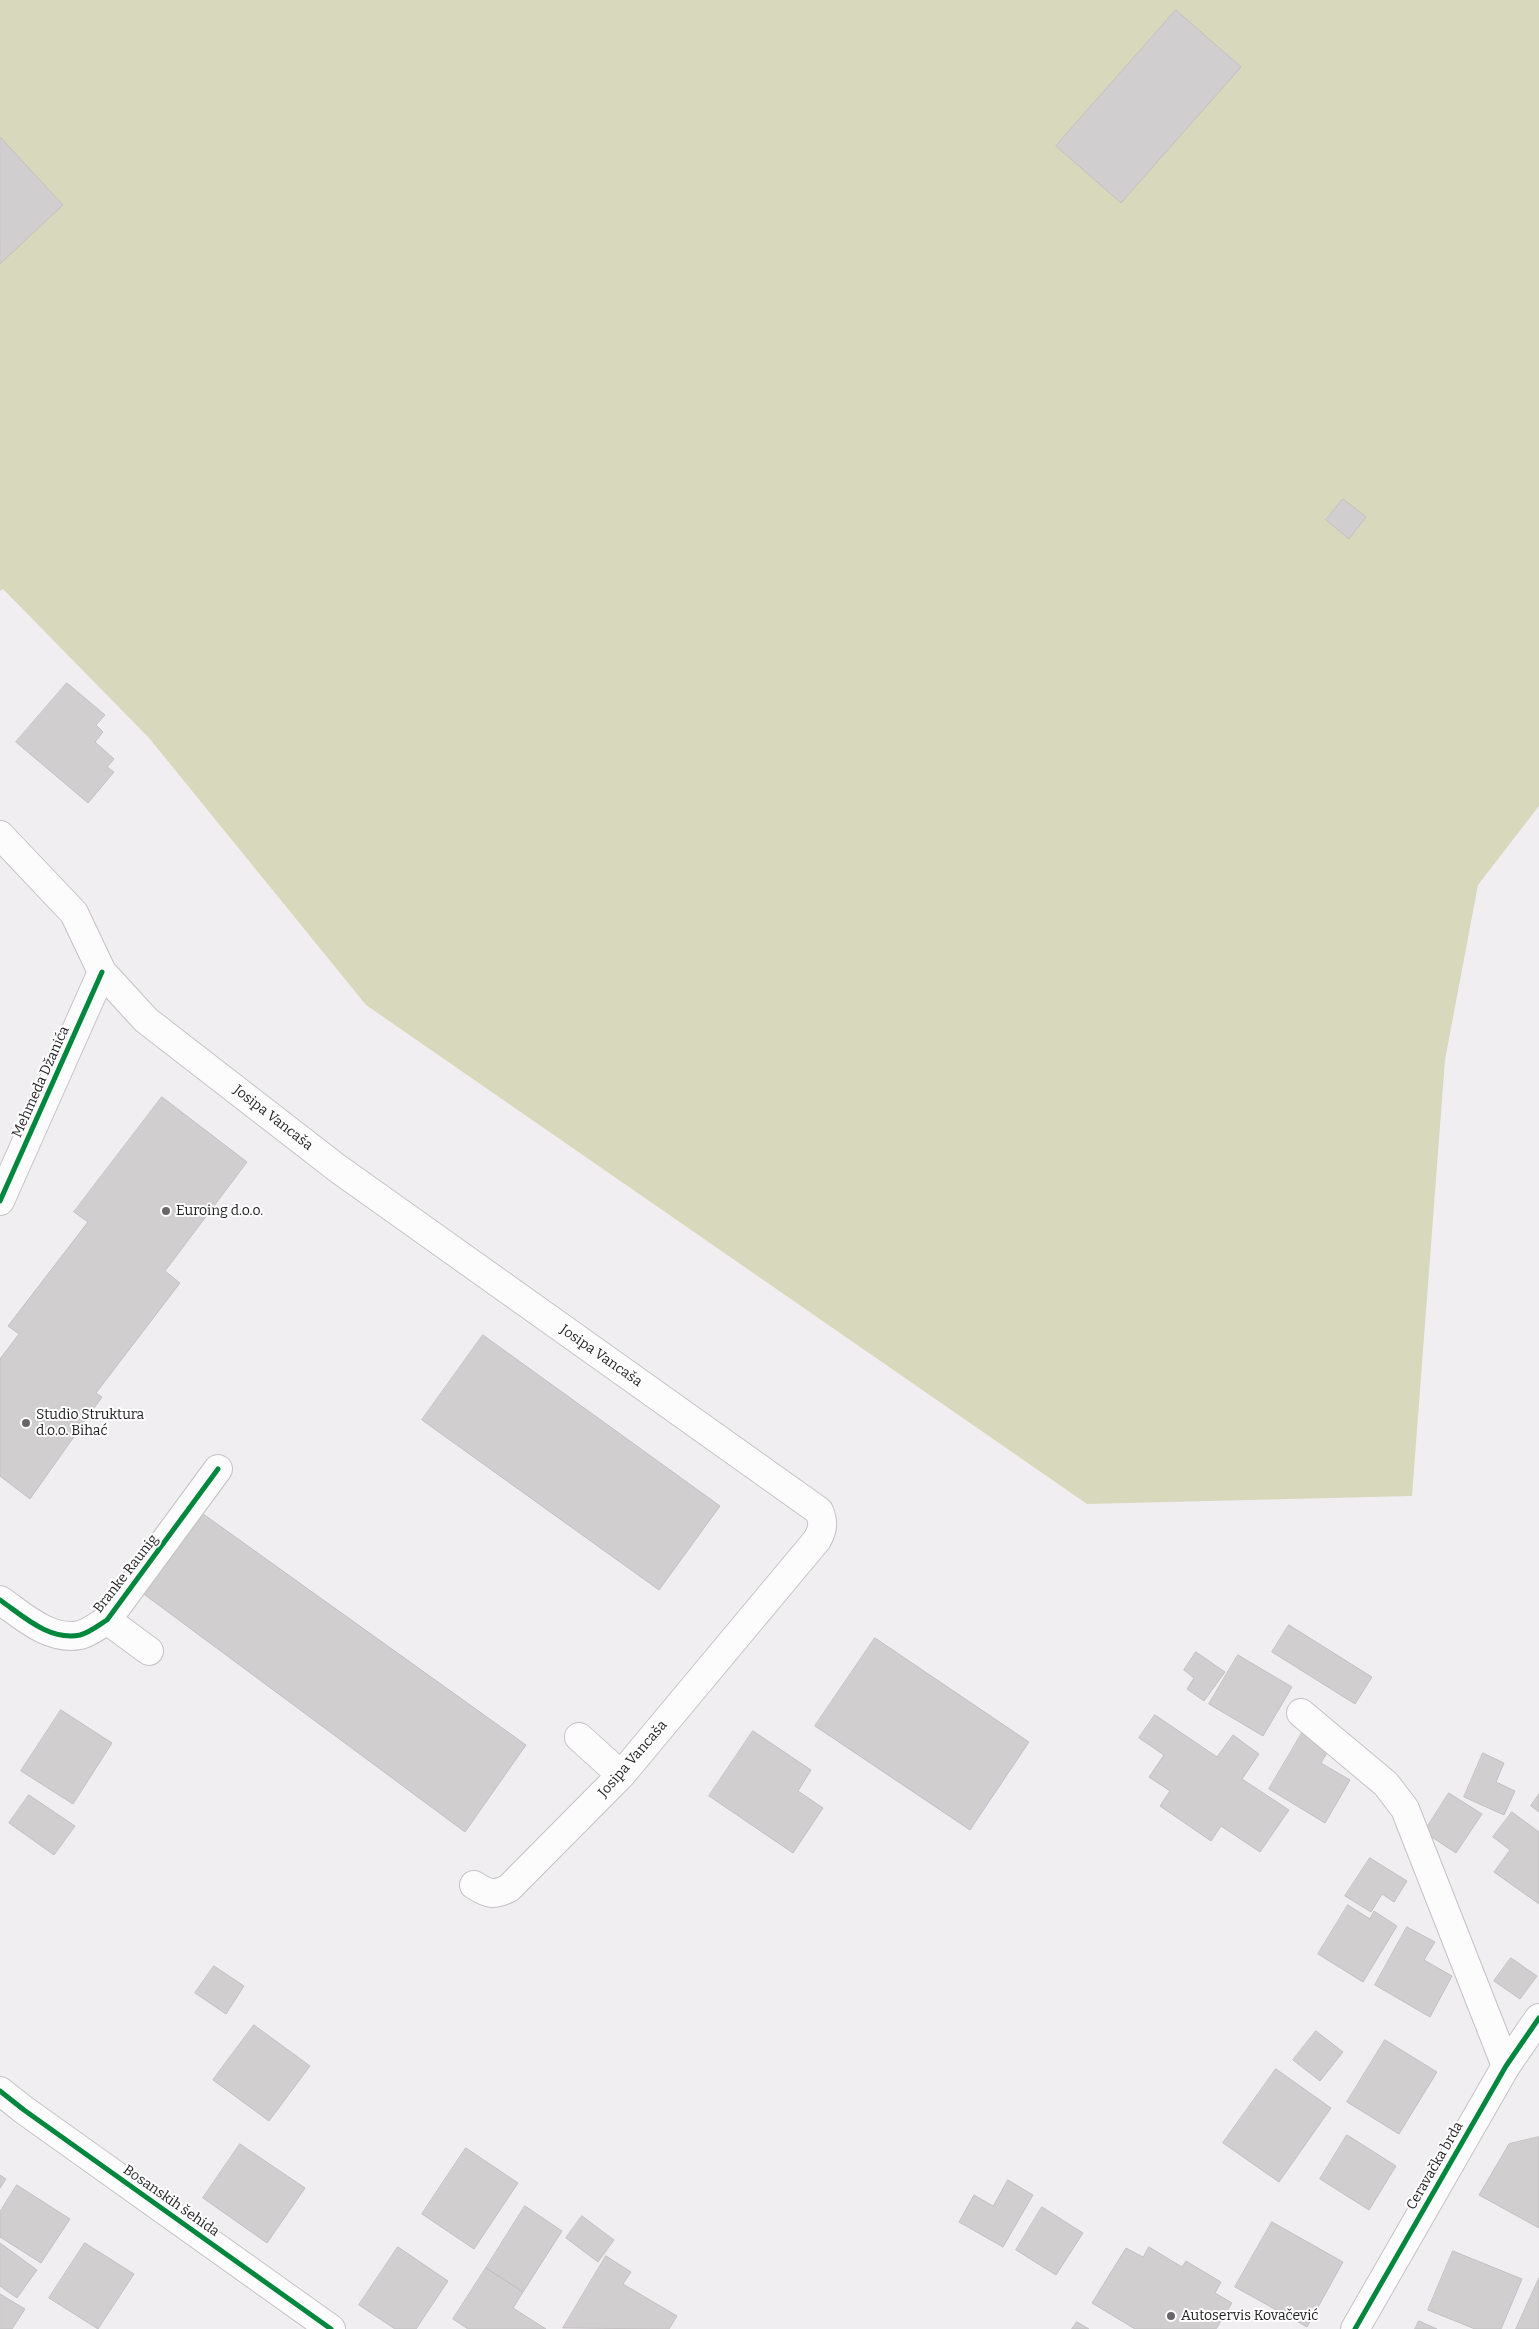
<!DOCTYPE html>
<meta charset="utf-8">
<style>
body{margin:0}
canvas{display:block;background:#f1eef2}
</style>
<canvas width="1539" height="2329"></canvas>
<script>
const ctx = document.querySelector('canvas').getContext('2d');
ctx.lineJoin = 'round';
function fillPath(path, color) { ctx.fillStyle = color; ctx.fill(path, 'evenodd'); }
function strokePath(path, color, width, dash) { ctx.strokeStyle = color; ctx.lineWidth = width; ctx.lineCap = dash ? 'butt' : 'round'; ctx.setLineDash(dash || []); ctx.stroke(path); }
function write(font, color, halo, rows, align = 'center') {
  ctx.font = font + ' Bitter,serif'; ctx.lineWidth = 4; ctx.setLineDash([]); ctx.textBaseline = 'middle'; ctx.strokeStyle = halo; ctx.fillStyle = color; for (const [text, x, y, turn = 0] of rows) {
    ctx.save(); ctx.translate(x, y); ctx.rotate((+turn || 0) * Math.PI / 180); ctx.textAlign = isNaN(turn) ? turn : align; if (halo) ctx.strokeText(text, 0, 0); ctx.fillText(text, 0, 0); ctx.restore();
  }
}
fillPath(new Path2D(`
 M0,0h1539v806l-61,79 -33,175 -33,436 -325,8 -721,-499 -217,-267 -146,-149 -3,2z`), '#d8d9bc');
const building = new Path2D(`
 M1176,10l65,57 -120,136 -65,-57z
 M0,137l63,68 -63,59z
 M1343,499l23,18 -17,22 -23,-19z
 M67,683l38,32 -9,10 7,7 -8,10 19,17 -7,8 7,5 -26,31 -72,-61z
 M162,1097l85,65 -82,109 15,12 -84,110 6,4 -72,102 -30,-23v-117l19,-25 -11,-8 80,-104 -14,-10z
 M483,1335l237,171 -61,84 -237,-170z
 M199,1511l327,234 -61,87 -324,-240z
 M1289,1625l83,52 -17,27 -83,-52z
 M875,1638l154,104 -59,88 -155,-104z
 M1196,1652l29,20 -21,29 -17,-12 7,-11 -10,-8z
 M1238,1655l54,32 -29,49 -54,-32z
 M61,1710l51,33 -39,61 -52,-33z
 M1155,1715l62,42 16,-22 26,19 -17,25 47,31 -29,42 -39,-26 -10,15 -51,-35 10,-15 -21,-14 15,-22 -25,-17z
 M753,1731l58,39 -13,21 25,17 -30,45 -84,-57z
 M1302,1733l27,16 -8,14 29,17 -25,43 -56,-34z
 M1483,1753l21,10 -8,19 19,9 -11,24 -40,-18z
 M1449,1793l33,21 -26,39 -32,-21z
 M1539,1794v18l-8,-6z
 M29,1795l46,31 -21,29 -45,-32z
 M1512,1812l27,20v72l-45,-32 16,-22 -17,-13z
 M1370,1858l37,23 -13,21 -12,-8 -11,18 -26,-16z
 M1348,1905l22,14 4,-8 23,15 -34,56 -45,-28z
 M1407,1927l28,15 -11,18 28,16 -22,41 -55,-32z
 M1511,1958l26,18 -17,23 -26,-18z
 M214,1966l30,20 -18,28 -31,-21z
 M254,2025l56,41 -41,55 -56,-41z
 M1316,2031l27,21 -23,29 -27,-21z
 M1385,2040l52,32 -38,62 -52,-32z
 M1276,2069l55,39 -52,74 -56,-39z
 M1347,2135l49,31 -27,44 -49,-31z
 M1539,2137v91l-60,-33 30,-51z
 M240,2144l65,44 -38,55 -64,-45z
 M466,2148l52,35 -44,66 -52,-35z
 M0,2175l6,4 -6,9z
 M1008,2180l25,15 -30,52 -44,-25 15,-27 19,11z
 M17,2185l53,34 -29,44 -41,-26v-25z
 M525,2206l37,25 -39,61 -37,-24z
 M1042,2207l41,26 -27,42 -40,-25z
 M582,2216l32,24 -16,22 -32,-24z
 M1272,2222l71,40 -36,65 -72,-40z
 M0,2243l37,27 -20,28 -17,-12z
 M85,2243l49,31 -36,55 -49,-31z
 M398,2247l50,34 -32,48h-21l-36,-24z
 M1149,2247l33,20 4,-6 35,21 -6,11 17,10 -16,26h-81l-43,-26 34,-55 17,9z
 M1453,2251l69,28 -21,50h-26l-47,-19z
 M606,2256l25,16 -8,12 54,32 -8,13 -106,-1z
 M486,2268l37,24 -10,16 33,21h-78l-15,-10z
 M1539,2278v51h-23z
 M0,2294l25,15 -13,20h-12z
 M1419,2321l18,8h-22z
 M1077,2322l12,7h-17z`);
fillPath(building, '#d1cecf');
strokePath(building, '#c3c0c1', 1);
const minor = new Path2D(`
 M0,835l74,78 28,59 44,48 191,148 482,343c5,12 4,18 -2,29l-196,235 -112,113c-15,8 -21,6 -35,-3
 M0,1201l102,-229
 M0,1600c23,16 49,41 80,35 9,-2 19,-10 27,-15l111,-151
 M107,1620l42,31
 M1301,1713l85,71 19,25 101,257
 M579,1737l42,38
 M0,2091l24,19 307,219
 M1355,2329l151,-263 33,-48`);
strokePath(minor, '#c4c2c5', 30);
strokePath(minor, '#fdfcfd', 28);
strokePath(new Path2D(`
 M0,1201l102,-229
 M0,1600c23,16 49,41 80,35 9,-2 19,-10 27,-15l111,-151
 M0,2091l24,19 307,219
 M1355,2329l151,-263 33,-48`), '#00873e', 5);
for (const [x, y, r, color] of [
 [166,1211,5,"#686669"],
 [26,1423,5,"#686669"],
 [1171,2316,5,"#686669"]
]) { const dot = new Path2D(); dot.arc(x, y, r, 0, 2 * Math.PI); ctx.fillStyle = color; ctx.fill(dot); strokePath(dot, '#fff', 2); }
write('14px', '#1e1c1f', '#fff', [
 ["Mehmeda Džanića",41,1082,-66],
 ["Josipa Vancaša",273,1118,38],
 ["Josipa Vancaša",601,1356,35],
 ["Branke Raunig",126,1574,-52],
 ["Josipa Vancaša",633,1759,-49],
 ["Ceravačka brda",1435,2166,-60],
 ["Bosanskih šehida",171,2201,35]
]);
write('14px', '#1e1c1f', '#fff', [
 ["Euroing d.o.o.",176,1211],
 ["Studio Struktura",36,1415],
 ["d.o.o. Bihać",36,1431],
 ["Autoservis Kovačević",1181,2316]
], 'left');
</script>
